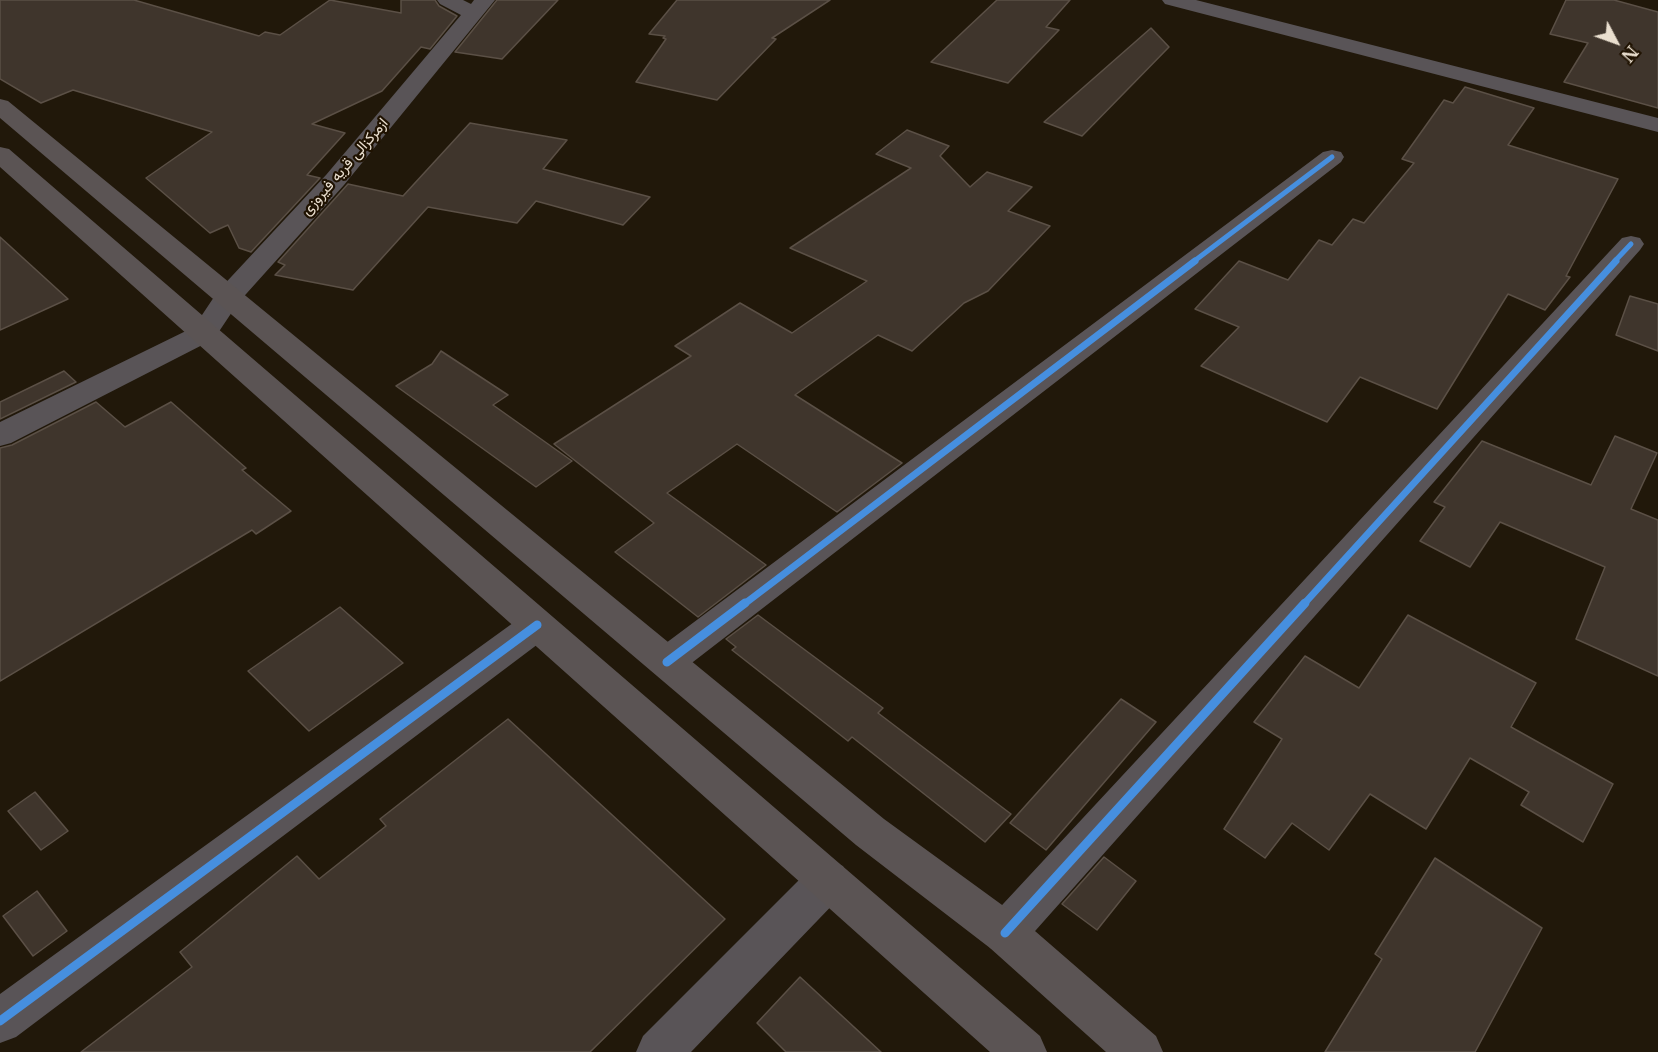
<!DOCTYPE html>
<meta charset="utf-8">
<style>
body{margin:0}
#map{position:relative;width:1658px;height:1052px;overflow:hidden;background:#21180a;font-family:"Libre Baskerville",serif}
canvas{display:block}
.north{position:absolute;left:1586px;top:12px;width:60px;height:60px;-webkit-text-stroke:4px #1f1201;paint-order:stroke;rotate:131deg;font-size:16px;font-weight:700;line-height:24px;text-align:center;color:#eadfcf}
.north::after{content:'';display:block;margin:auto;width:21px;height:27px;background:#eadfcf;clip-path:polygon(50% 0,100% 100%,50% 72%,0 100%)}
</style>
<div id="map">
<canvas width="1658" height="1052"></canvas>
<div class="north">N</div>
</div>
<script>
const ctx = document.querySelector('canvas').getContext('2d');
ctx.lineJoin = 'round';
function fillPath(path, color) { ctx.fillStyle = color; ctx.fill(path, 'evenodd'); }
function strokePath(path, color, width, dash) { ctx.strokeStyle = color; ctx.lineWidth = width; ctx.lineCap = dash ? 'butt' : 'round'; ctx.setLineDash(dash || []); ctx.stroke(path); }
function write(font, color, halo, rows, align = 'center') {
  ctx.font = font + ' "Libre Baskerville",Vazirmatn,serif'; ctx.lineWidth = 4.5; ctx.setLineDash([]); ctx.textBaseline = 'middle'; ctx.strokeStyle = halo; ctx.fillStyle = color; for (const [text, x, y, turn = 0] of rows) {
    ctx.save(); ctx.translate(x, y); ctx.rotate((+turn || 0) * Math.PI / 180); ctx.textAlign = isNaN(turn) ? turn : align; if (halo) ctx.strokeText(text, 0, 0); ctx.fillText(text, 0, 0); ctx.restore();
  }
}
const building = new Path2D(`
 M0,0h134l125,36 6,-4 15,3 50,-35 71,13v-13h34l4,6 18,10 -27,33 -9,-2 -39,44 -70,33 33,9 -38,42 13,3 -69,74 -12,-4 -11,-23 -18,8 -64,-55 66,-46 -139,-42 -32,13 -41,-24z
 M497,0h61l-56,59 -47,-7z
 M677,0h153l-58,38 4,1 -59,61 -81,-18 30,-43 -3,-1 2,-2 -16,-2z
 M997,0h73l-24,27 13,3 -51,53 -77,-21z
 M1566,0h48l44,12v96l-94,-26 24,-39 -38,-9z
 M1151,28l18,19 -87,89 -38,-14z
 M1465,87l69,21 -26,37 110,34 -52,97 4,1 -25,33 -37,-16 -71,115 -77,-32 -33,45 -126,-56 38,-39 -44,-18 44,-48 49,19 31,-40 13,5 21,-26 11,4 50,-60 -12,-4 42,-59 9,3z
 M470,123l97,17 -24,29 107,28 -27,28 -87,-24 -19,22 -89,-16 -75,83 -78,-15 10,-10 -7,-3 70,-78 55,12z
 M907,130l42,16 -9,10 30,31 17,-15 45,15 -24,24 42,15 -62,65 -24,12 -52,48 -34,-16 -83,60 107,68 -65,49 -100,-68 -70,49 99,72 -68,52 -83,-65 39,-29 -100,-79 137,-88 -16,-10 65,-43 52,30 75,-52 -77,-33 121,-80 -35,-14z
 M0,237l68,62 -68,31z
 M1630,296l28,8v47l-42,-16z
 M441,351l67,44 -15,10 79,56 -36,26 -140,-101 36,-22z
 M64,371l12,11 -76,37v-17z
 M96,402l29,25 46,-25 75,66 -4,2 49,41 -35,23 -4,-4 -252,151v-233l12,-3z
 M1615,436l42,17 -26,56 27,11v156l-82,-37 29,-72 -105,-45 -30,45 -50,-26 25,-34 -11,-5 48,-61 109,44z
 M340,607l63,56 -94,68 -61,-60z
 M758,615l125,93 -5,5 133,101 -26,28 -133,-105 -4,4 -116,-91 4,-3 -10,-8z
 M1408,615l128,68 -25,44 102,57 -30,58 -62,-37 8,-13 -59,-34 -44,71 -56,-35 -41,56 -37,-27 -27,35 -41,-29 58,-90 -28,-17 51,-66 54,32z
 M1121,699l35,23 -110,128 -36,-27z
 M508,719l217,200 -135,133h-509l111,-85 -12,-15 117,-96 22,23 67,-53 -6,-7z
 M35,792l33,39 -27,19 -33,-39z
 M1104,857l32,24 -39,49 -35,-26z
 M1435,858l107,70 -67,124h-150l57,-93 -7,-5z
 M37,891l30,40 -34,25 -30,-40z
 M800,977l81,75h-95l-29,-29z`);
fillPath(building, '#3f352c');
strokePath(building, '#5b5046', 1.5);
fillPath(new Path2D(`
 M437,0h26l8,4 3,-4h21l-151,185 -106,118 -24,36 -203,104 -11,3v-24l194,-95 24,-36 108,-116 135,-160 -21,-11z
 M1162,0h34l462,118v14l-493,-128z
 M1332,150l9,2 3,5 -3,5 -661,510 -13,5 -13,-5 -5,-10 5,-10 669,-500z
 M1631,236l9,2 4,6 -4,6 -620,698 -15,6 -15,-6 -6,-15 6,-15 632,-680z
 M537,611l13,4 5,10 -5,10 -534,402 -16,6v-49l524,-379z
 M828,861l15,5 6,14 -6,14 -152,158h-55l7,-16 170,-170z`), '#595457');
fillPath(new Path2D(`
 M0,99l8,2 876,718 136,99 136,118 7,16h-57l-116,-104 -134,-103 -856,-727z
 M0,147l9,2 1031,887 7,16h-57l-990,-885z`), '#5b5454');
strokePath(new Path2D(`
 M1193,262l139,-105
 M1614,262l17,-18`), '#468fdf', 5);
strokePath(new Path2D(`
 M743,605l452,-344
 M1303,605l313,-344`), '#468fdf', 7);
strokePath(new Path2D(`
 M667,662l78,-59
 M1005,933l300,-330
 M0,1021l537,-396`), '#468fdf', 9);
write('15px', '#eadfcf', '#1f1201', [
 ["ازمرکزالی قریه فیروزی",345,167,-49]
]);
</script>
